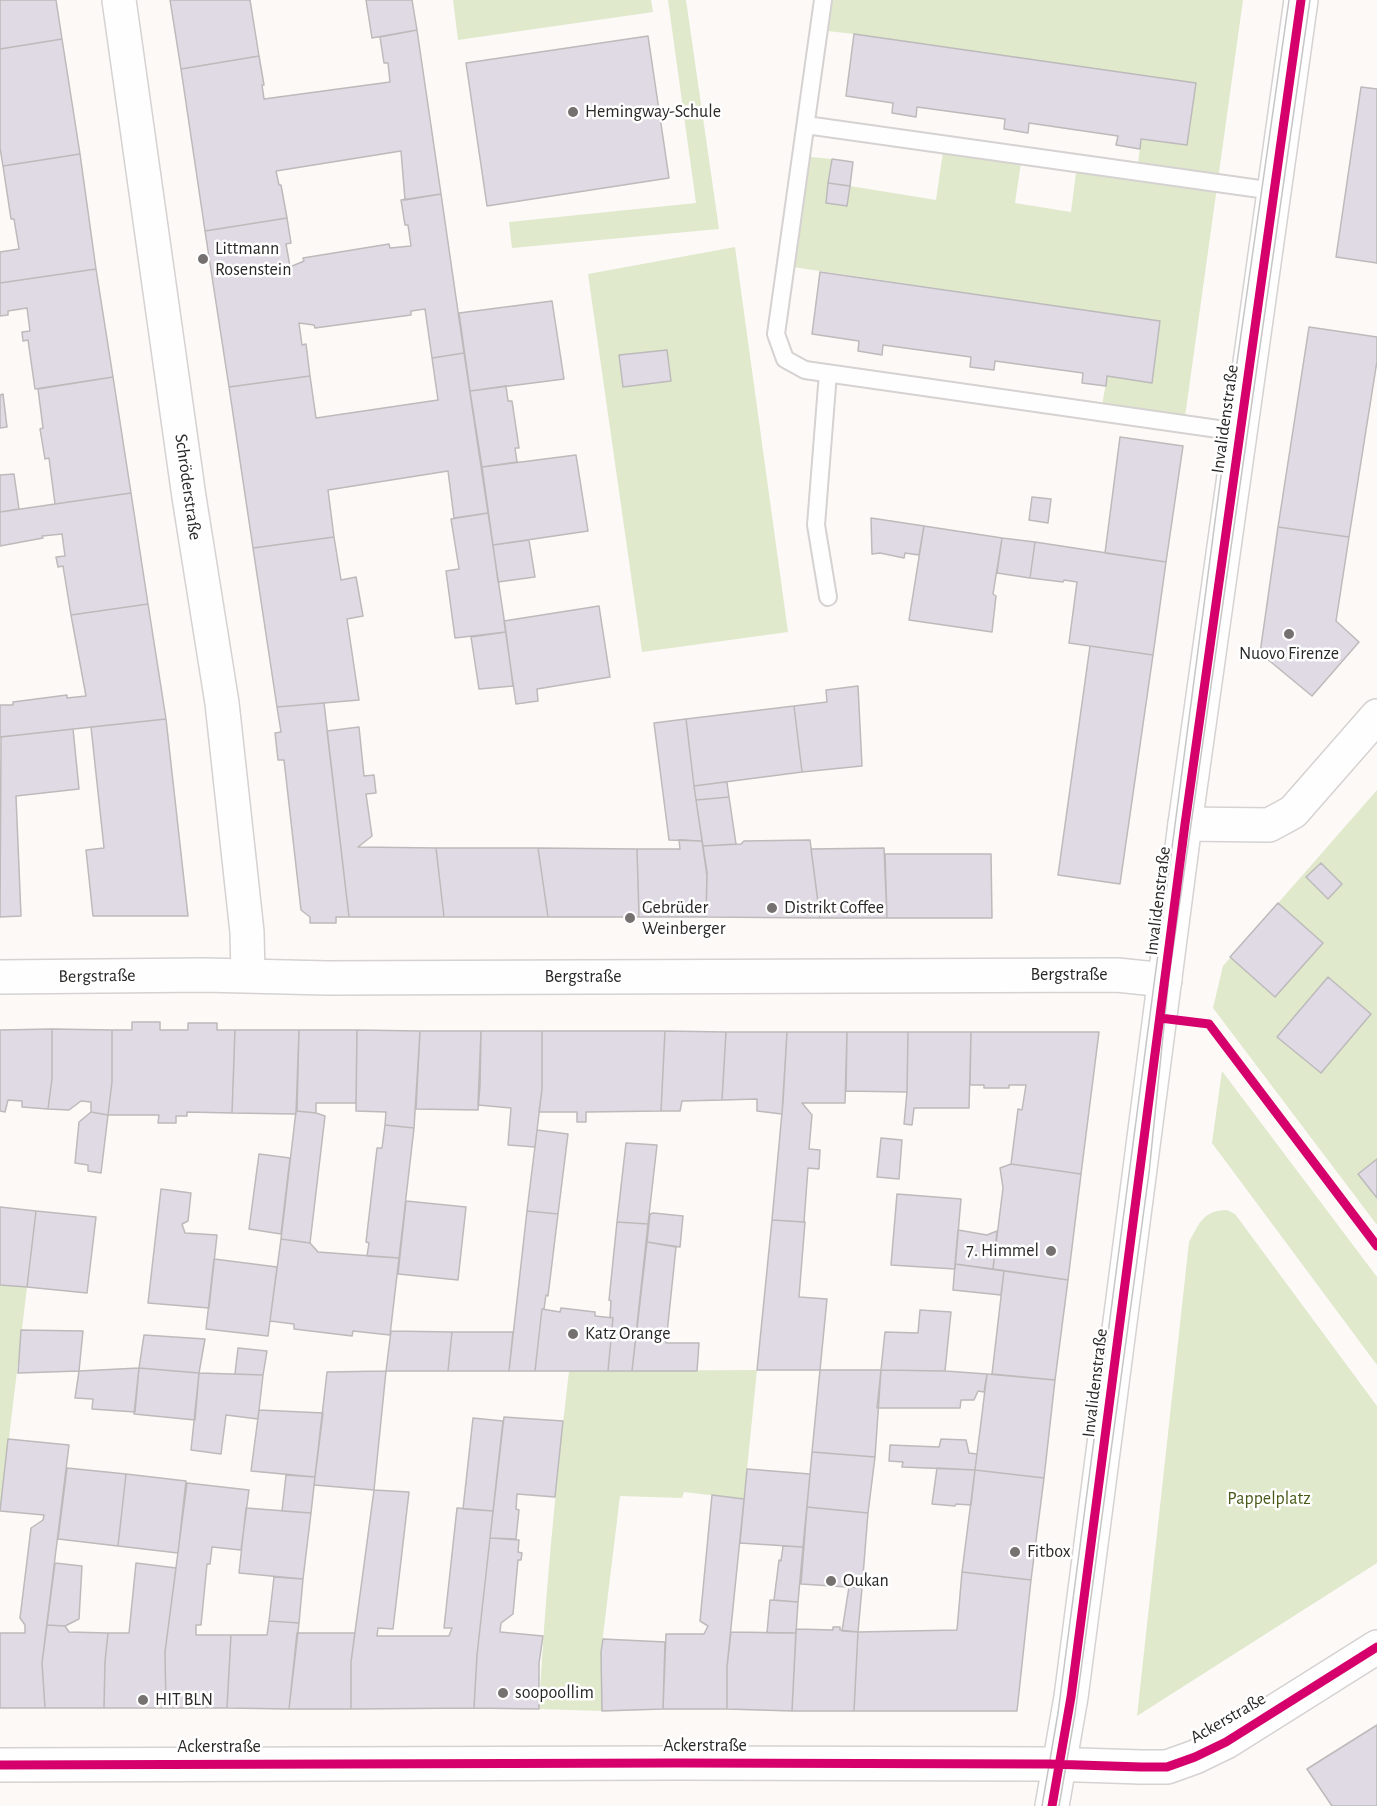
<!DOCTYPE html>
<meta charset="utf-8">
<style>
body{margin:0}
canvas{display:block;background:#fcf9f7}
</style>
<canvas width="1377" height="1806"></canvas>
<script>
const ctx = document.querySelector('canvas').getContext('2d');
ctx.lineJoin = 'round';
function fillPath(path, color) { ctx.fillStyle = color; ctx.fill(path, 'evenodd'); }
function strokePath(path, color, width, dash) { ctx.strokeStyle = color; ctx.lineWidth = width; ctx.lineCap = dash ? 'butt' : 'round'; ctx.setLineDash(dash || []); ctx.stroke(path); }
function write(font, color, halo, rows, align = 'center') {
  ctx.font = font + ' "Alegreya Sans",sans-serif'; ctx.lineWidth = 5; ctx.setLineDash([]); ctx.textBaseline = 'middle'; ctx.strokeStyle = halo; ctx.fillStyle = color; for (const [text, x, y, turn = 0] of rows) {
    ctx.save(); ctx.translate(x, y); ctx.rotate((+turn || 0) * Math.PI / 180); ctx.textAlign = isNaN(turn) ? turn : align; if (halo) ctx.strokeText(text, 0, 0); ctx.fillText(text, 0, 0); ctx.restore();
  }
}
fillPath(new Path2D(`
 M453,0h198l2,12 -195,28z
 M668,0h18l33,229 -207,19 -3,-26 187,-19z
 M823,0h420l-59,424 -83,-12 6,-36 45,6 8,-61 -374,-55 15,-110 31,3 -6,44 21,3 3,-20 86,14 8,-55 78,11 -7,47 56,9 6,-48 60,8 4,-33 -287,-105 -35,-4z
 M735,247l53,385 -146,20 -54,-378z
 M1377,790v435l-164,-217 10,-42z
 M1222,1071l155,206v88l-165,-222z
 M1227,1210l8,4 142,192v157l-240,153 52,-474c11,-20 14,-31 38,-32z
 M0,1285l27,2 -27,226z
 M757,1370l-13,129 -60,-7 -2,6 -62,-2 -19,156 1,59 -63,-2c6,-113 17,-226 30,-338z`), '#e0e9cc');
const building = new Path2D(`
 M0,0h56l6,39 -62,10z
 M170,0h80l9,56 -78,13z
 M366,0h46l5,30 -45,8z
 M417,30l24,164 -36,6 -4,-49 -125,20 3,14h2l6,33 -82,13 -24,-162 78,-13 5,29h-2l2,14 126,-17 -2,-19h-4l-4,-26z
 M854,34l342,49 -9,62 -46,-6 -1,10 -24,-4 2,-9 -89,-13 -1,10 -24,-4 1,-10 -88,-12 -1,10 -24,-4 1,-10 -47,-7z
 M648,36l21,142 -182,28 -21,-143z
 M62,39l18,115 -77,12 -3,-18v-99z
 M1361,87l16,2v174l-41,-6z
 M80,154l16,115 -96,14v-31l19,-3 -5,-30h-3l-8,-53z
 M832,159l21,3 -3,24 -22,-3z
 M828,183l22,3 -3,20 -21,-3z
 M441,194l23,159 -32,5 -7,-49 -14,2v4l-96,13 -1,-3 -15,-2 3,22 4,-1 4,32 -81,11 -24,-156 82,-13 4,25 -5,1 4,23 14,-6 -1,-3 86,-14 1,4 21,-2 -3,-21h-3l-4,-25z
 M96,269l17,108 -78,12 -7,-49 -5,1 -1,-9 8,-1 -3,-23 -19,3v4l-8,1v-33z
 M820,272l340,49 -8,62 -45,-7 -1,10 -24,-3 1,-10 -88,-12 -1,9 -24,-3 1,-10 -88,-12 -1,10 -24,-4 1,-10 -47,-7z
 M552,301l12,78 -94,12 -11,-78z
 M1309,327l68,10v24l-28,176 -71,-10z
 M667,350l4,31 -48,6 -4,-32z
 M464,353l24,160 -34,5 -6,-47 -120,19 6,47 -81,11 -24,-161 81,-11 6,42 122,-18 -6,-42z
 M113,377l18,116 -76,11 -6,-46 -4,1 -5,-30 3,-1 -5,-39z
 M506,386l2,15h4l7,47h-4l2,14 -35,5 -12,-76z
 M3,394l4,33 -7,1v-33z
 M1120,437l63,9 -17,116 -61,-9z
 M576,455l12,76 -95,14 -11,-78z
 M14,474l5,35 -19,3v-37z
 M131,493l17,111 -77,11 -8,-49 -5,1 -2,-10 9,-1 -3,-22 -20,2 1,2 -43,8v-34z
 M1032,497l19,2 -3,24 -19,-3z
 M488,513l18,119 -51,6 -9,-67 13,-2 -8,-50z
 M871,518l53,8 -5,29 -14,-2 -1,5 -24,-5 -8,1z
 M924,526l78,12 -9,56 3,2 -4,36 -83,-12z
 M1278,527l71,10 -13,84 23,21 -47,54 -52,-43z
 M334,537l7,43 15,-3 7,39 -16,3 12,81 -82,7 -24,-159z
 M1002,538l33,4 -5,36 -33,-5z
 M529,540l6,37 -37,5 -5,-37z
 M1035,542l131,20 -13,93 -84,-12 8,-61 -13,-2 -1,2 -33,-4z
 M148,604l18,115 -166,18v-32h13v-3l54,-7v3l19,-2 -15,-81z
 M599,606l11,71 -73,12 1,12 -22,3 -12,-83z
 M506,632l7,54 -34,3 -8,-52z
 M1090,646l63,9 -33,229 -62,-9z
 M858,686l4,80 -60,6 -8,-66 33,-4 -1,-12z
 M324,703l25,214h-13v6h-26v-6l-9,-7 -17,-150h-6l-3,-27 6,-1 -4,-25z
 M794,706l8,66 -108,14 -8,-67z
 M166,719l22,197h-95l-7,-66 18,-2 -13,-121z
 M686,719l8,67 8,55 -33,-1 -15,-117z
 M359,727l5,49 10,-1 2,18 -10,1 6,42 -14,11 78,1 8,69h-95l-22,-186z
 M73,729l6,60 -63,7 5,120 -21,1 1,-180z
 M725,782l2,1 2,14 -33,3 -2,-14z
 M729,797l7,47 -33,2 -7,-46z
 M679,840l23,1 5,35 -1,41h-67l-2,-68h43z
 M810,840l10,78 -114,-1 1,-45 -4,-26 38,-2 3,-3z
 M436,848h102l10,69h-104z
 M538,848l99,1 2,68h-91z
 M884,848l3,70h-67l-9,-69z
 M885,854h106l1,64h-105z
 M1321,863l21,21 -14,15 -22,-22z
 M1278,903l45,40 -48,54 -45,-40z
 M1328,977l43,37 -50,59 -44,-36z
 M132,1022h28v8h28v-7h29v7h18l-3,83 -45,-1v4h-11v7h-18l1,-8h-51l4,-33v-52h20z
 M52,1029l60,1v52l-4,33 -17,-3v-10l-10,-1 -12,9 -21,-1 4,-30z
 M52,1029v50l-4,30 -26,-2v-6l-14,-1 -3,12 -5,-1v-81z
 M235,1030h64l-3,84 -64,-1z
 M299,1030h58l-1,73h-40v10l-19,-2z
 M357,1030l63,1 -6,97 -29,-3 1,-13 -30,-1z
 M420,1031h61l-1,55 -2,24 -62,-1z
 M481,1031h61v58l-7,58 -27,-2 3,-37 -33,-3z
 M542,1031h123l-4,80 -75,1v10h-9v-10h-38l3,-23z
 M665,1031l61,1 -4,68 -40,1 -2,10h-19z
 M726,1032h61l-5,82 -25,-3v-12l-35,1z
 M787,1032h60l-2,71h-43l10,12 -3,34 11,1 -1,19 -11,-1 -4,54 -32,-2 11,-118z
 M847,1032h61l-1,60 -61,-1z
 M908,1032h63l-2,76h-55l-2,17 -8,-1 3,-32z
 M971,1032h128l-18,142 -70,-10 7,-55 4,1 4,-25h-17v3h-25v-3h-14z
 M296,1111l20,2 9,3 -15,127 -29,-4z
 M91,1112l17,3 -7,58 -13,-2v-6l-13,-2 4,-41z
 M385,1125l29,3 -15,130 -32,-2 2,-13 -3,-1 11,-94h5z
 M537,1130l31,4 -10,80 -31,-3z
 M881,1138l21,2 -3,39 -22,-2z
 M626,1143l31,2 -9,79 -31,-2z
 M259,1154l31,4 -9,76 -32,-5z
 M1377,1159v39l-19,-24z
 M1011,1164l70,10 -13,106 -75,-11 10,-81 -3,-20z
 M161,1189l30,4 -3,28 -6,3 3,9 32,2 -8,73 -61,-5z
 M897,1194l64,5 -6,70 -64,-4z
 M406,1201l60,6 -8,73 -60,-6z
 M0,1207l36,4 -9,76 -27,-2z
 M36,1211l60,6 -9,76 -60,-6z
 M527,1211l31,3 -10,82 -2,-1 -2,14h-2l-7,62h-26z
 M653,1213l30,3 -3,31 -33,-5 3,-28z
 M772,1220l33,2 -6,75 28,2 -7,71h-63z
 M617,1222l31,2 -16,147h-24l5,-53 -3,-1 1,-16 -2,-1z
 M958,1230l29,5 10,-4 -4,38 -38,-5z
 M281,1239l29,4 8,9 81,6 -9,77 -37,-4 -1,5 -58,-7v-5l-24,-3z
 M647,1242l29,5 -10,96h33l-2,28h-65z
 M214,1259l63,8 -9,69 -62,-7z
 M955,1264l49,7 -3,24 -48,-5z
 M1004,1271l64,9 -13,100 -63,-6z
 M561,1308l34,4v4l18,2 -5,53h-73l7,-62 18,3z
 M920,1310l31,2 -6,59 -64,-1 4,-38 33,1z
 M21,1330l62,1 -4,40 -61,2z
 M391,1331l61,1 -4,39h-62z
 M452,1332h61l-4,39h-61z
 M144,1335l61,4 -6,34 -60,-5z
 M238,1348l29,3 -4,24 -28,-1z
 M139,1368l60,5 -4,47 -61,-6z
 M139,1368l-4,44 -43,-3 1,-10 -18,-1 4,-27z
 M820,1370h61l-6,87 -63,-5z
 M881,1370l64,1 42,3 -3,18 -6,-1 -4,9h-13l-1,8h-83z
 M386,1371l-12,119 -60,-5 13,-113z
 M199,1373l64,2 -5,44 -32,-4 -5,39 -30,-4z
 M987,1374l68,6 -11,98 -69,-8z
 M259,1410l64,3 -8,64 -64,-6z
 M504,1417l59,4 -8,76 -38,-3 -1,15 3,1 -3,29 -26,-1z
 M473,1418l30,3 -10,90 -30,-2z
 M8,1439l61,6 -27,218 3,45h-45v-75h25v-8l-5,-7 11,-90 12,-8 1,-5 -44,-4z
 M941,1439l25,1 3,13 8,1 -2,16 -73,-3 1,-5 -14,-1 1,-16 49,2z
 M812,1452l63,5 -7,56 -61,-6z
 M67,1468l59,6 -8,72 -60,-7z
 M937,1468l38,2 -4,35 -15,-1 -1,2 -23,-2z
 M747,1469l63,5 -7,73 -63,-4z
 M975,1470l69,8 -13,102 -69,-8z
 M126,1474l60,7 -8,72 -60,-7z
 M286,1475l29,2 -4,36 -29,-2z
 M187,1483l62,7 -8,60 -29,-3 -2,17h-3l-6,61h-5v10h35l-4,73h-61l-1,-56z
 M374,1490l35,2 -16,137 -15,-1 -1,8h72l3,-8h-8l13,-120 36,3 -16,144 -3,53 -123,1v-47z
 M712,1495l32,4 -17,168v42h-64l3,-75h38l4,-8 -8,-5z
 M807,1507l61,6 -6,75 -61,-4z
 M246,1508l65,5 -8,66 -64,-6z
 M490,1538l29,2 -1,12 4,1 -1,7h-3l-5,54 -12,9 -1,9 43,4 -4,27v46l-65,-1 3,-53z
 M783,1546l20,1 -5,55 -24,-2 5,-40 2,1z
 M55,1563l27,3 -3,53 -14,7 -18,-1z
 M136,1563l40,5 -11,84 1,56h-62l1,-46 3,-29h21z
 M962,1572l69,8 -14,131h-163l4,-79 99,-2z
 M274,1577l29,2 -4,44 -30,-2z
 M849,1587l13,1 -4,44 -16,-1z
 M770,1600l28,2 -2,31h-29z
 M269,1621l30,2 -10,86 -62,-1 4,-73h36z
 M47,1625l18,1 4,6 39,1 -3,29 -1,46h-59l-3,-45z
 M833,1627h7v3l18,2 -4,79h-62l4,-82 37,1z
 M731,1632l65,1 -4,78 -65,-2v-42z
 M297,1633h58l-4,29v47h-62z
 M603,1639l62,3 -2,67 -61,2 -1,-59z
 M1377,1725v81h-45l-25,-37z`);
fillPath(building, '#e0dae4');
strokePath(building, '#bcbaba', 1.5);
const service = new Path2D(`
 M823,0l-47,334 9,25 20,11 434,62
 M806,125l468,66
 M828,597l-12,-72 12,-152`);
const minor = new Path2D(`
 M119,0l70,497 33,206 25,229 1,44
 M1185,824l84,1 24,-13 84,-96
 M0,977l204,-2 123,3 790,-3 48,5
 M0,1765l677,-2 372,1 92,3h26l28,-10 31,-15 151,-95`);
const tertiary = new Path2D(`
 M1052,1806l19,-109 114,-873 116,-824`);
strokePath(service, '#d5d2d1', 20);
strokePath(minor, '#d5d2d1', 36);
strokePath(tertiary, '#d5d2d1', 36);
strokePath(service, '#fffefe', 16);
strokePath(minor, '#fffefe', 33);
strokePath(tertiary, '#fffefe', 33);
strokePath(new Path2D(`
 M1042,1806l16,-93 166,-1260 65,-453
 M1059,1806l16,-92 74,-541 20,-196 141,-977`), '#c6c5c5', 1.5);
strokePath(new Path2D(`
 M1160,1018l49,6 168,222
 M0,1765l677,-2 372,1 92,3h26l28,-10 31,-15 151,-95
 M1052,1806l19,-109 114,-873 116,-824`), '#d6006c', 9);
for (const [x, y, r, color] of [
 [573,112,6,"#747170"],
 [203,259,6,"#747170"],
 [1289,634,6,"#747170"],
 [772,908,6,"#747170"],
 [630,918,6,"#747170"],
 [1051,1251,6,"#747170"],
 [573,1334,6,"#747170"],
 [1015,1552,6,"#747170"],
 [831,1581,6,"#747170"],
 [503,1693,6,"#747170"],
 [143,1700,6,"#747170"]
]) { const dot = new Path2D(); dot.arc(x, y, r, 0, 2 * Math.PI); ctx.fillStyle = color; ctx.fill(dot); strokePath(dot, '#fff', 2); }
write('18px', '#2a2827', '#fff', [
 ["Hemingway-Schule",585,112],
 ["Littmann",215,249],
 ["Rosenstein",215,270],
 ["Nuovo Firenze",1289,654,"center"],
 ["Gebrüder",642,908],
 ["Weinberger",642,929],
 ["Distrikt Coffee",784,908],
 ["7. Himmel",1039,1251,"right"],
 ["Katz Orange",585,1334],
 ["Fitbox",1027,1552],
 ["Oukan",843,1581],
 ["soopoollim",515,1693],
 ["HIT BLN",155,1700]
], 'left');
write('18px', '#2a2827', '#fff', [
 ["Invalidenstraße",1225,419,-82],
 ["Schröderstraße",188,487,82],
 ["Invalidenstraße",1158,901,-83],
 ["Bergstraße",1069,975],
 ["Bergstraße",97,976,-1],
 ["Bergstraße",583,977],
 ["Invalidenstraße",1095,1383,-83],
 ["Ackerstraße",1228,1718,-30],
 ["Ackerstraße",705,1746],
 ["Ackerstraße",219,1747]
]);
write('18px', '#475a17', '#fff', [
 ["Pappelplatz",1269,1499]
]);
</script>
